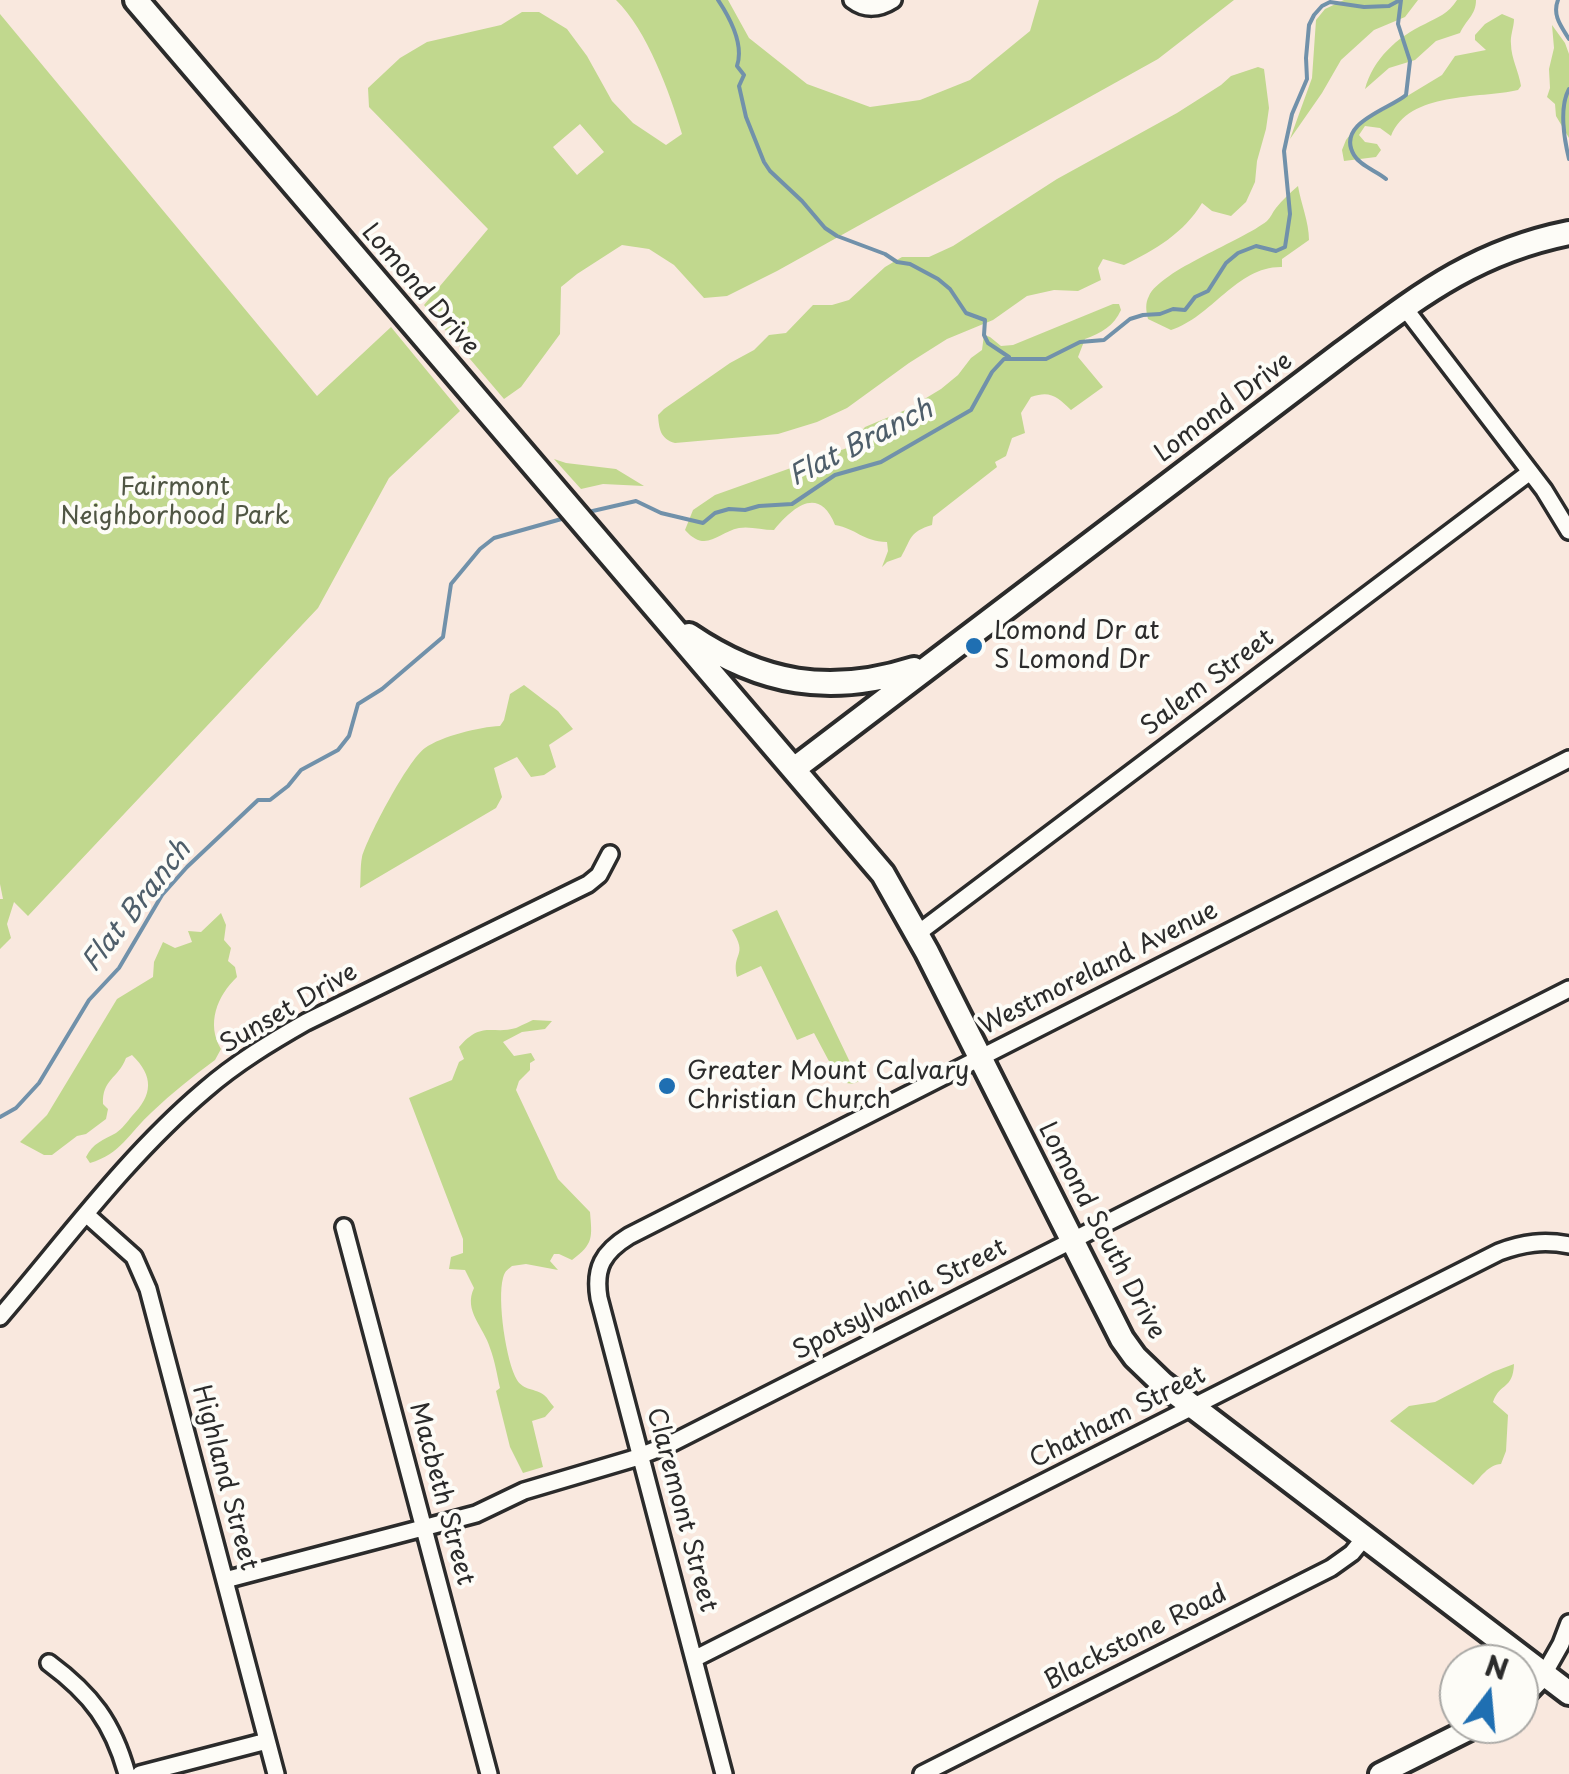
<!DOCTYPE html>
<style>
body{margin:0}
#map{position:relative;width:1569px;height:1774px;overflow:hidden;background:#f9e8de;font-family:"Playpen Sans",sans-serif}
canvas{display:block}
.north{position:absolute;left:1439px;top:1644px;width:100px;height:100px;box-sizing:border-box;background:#fdfcf7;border:2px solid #a9a8a5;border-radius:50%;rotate:16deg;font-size:28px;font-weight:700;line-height:40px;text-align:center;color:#2b2b2b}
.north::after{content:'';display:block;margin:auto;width:35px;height:45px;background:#1f6fb2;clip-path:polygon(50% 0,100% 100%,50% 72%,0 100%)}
</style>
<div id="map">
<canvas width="1569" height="1774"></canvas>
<div class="north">N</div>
</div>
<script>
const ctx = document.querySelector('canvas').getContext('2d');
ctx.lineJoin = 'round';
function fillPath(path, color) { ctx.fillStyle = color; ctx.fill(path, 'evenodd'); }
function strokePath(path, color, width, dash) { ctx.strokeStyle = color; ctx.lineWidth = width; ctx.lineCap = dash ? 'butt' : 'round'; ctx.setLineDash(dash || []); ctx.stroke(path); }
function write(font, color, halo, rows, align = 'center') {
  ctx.font = font + ' "Playpen Sans",sans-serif'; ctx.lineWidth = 8; ctx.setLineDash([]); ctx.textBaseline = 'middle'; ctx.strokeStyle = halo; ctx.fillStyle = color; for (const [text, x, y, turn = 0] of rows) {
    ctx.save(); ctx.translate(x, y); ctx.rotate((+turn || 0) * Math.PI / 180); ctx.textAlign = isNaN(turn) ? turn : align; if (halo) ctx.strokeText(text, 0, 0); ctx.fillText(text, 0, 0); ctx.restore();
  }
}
fillPath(new Path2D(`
 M616,0h112l21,38 58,46 63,23 50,-7 50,-20 60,-49 9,-31h195l-76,59 -381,212 -50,25 -23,2 -30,-33 -25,-16 -27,-4 -45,29 -16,13 -1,47 -39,53 -17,12 -80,-94 64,-76 -119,-122 -1,-19 32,-30 27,-16 74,-17 21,-13h17l28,17 20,27 25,45 21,22 33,22 16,-11c-12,-41 -35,-104 -66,-134zM580,124l24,28 -27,23 -24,-28z
 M1344,0h74l-13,17 -31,13 -33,30 -19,33 -32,46 22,-61 4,-58 9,-11z
 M1457,0h19c0,15 -10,20 -16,33l-24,8 -21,19 -26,8 -24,21c8,-30 32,-52 60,-65 13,-7 23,-10 32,-24z
 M0,14l317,382 74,-69 69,84 -71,67 -71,130 -290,308 -14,-14 -7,22 4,14 -11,11v-50h3l-3,-15z
 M1502,14l12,5c0,8 -4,17 -3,25 0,14 8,28 10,42l-3,4c-39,9 -109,1 -127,46l-11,-8 -15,-2 -6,9 6,7 12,2 4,6 -5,7 -32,4 -2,-11 4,-10 13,-17 7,-6 18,-7 58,-35 13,-19 31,-6 -11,-10v-5l10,-11z
 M1552,25l13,18 4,11v84l-13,-22 -1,-12 -8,-7 3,-9 -1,-19 5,-21z
 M1258,67l6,2 5,39 -3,21 -9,32 -2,21 -9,20 -15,14 -19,-5 -10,-8c-18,30 -47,47 -78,62l-21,-6 -5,9 3,12 -23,11 -24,-1 -27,6 -34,24 -46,19 -38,24 -62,45 -30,14 -39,12 -103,9c-15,-4 -16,-15 -17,-28l6,-6 66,-46 24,-13 15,-15 17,-2 27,-28h19l17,-5 36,-33 17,-10h27l24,-11 104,-67 120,-66 44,-28 10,-9z
 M1298,186c3,18 11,36 11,54l-27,19v8c-45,-1 -70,50 -111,63l-23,-11c-2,-8 -3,-16 1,-23 12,-26 93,-55 118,-75 4,-4 5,-8 9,-13 6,-8 14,-15 22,-22z
 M1113,304h6l2,6c-7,16 -20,23 -36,29l-7,18 25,30 -32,23c-14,-13 -20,-20 -40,-13l-10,16 4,20 -13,5 -6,18 -11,6 2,5 -64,50 -1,8c-23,7 -20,13 -31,32l-14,5 -5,5 6,-16 -1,-9c-25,-1 -30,-13 -52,-17 -16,-40 -42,-18 -61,5 -12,0 -24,-4 -35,-2 -21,4 -33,26 -54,2l8,-20 22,-15 132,-47 18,-21 43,-18 33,-20 17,-14 13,-17 11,-8 2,-15 6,2 11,9 12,-1z
 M554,459l12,4 50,6 28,17 -41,-2 -22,5z
 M524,685l34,26 15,18 -24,16 7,22 -12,8 -13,2 -14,-20 -23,11 8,29 -6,11 -136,80c1,-9 0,-21 2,-31 6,-21 46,-97 63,-109 17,-12 54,-21 75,-22l4,-6 6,-26z
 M777,910l82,171c-7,4 -12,3 -20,-1l-25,-47 -17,7 -36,-74 -24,11c-6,-25 12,-20 -5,-47z
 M221,913l5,12 -2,15 7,8 -3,13 7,6 2,10c-20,19 -31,47 -16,72l-6,11c-22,16 -43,33 -63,52 -23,21 -31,42 -62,51l-4,-6c7,-14 17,-17 30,-24 6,-4 11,-11 16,-17 21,-21 22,-40 0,-61l-6,3c-8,21 -24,21 -23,46l5,5 -2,10 -20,15 -9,2 -25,19h-8l-24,-13 27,-27 70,-116 36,-22 1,-15 9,-20 12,6 17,-6 -4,-11 13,1z
 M533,1020l19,1 -7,8 -23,3 -19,10 11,14 17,-3 4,7 -5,3v7l-11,11 -3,9 42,89 32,33c2,25 4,32 -18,48l-13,-6h-5l-4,7 8,9 -32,-6 -14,2c-6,5 -7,5 -9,12 -6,21 3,84 14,102 7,11 18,8 27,15 4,3 6,8 10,12l-9,10 -13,4 11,46 -20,6 -13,-26 -14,-56 4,-3c-3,-13 -5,-27 -10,-40 -6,-21 -27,-37 -16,-60l-9,-18 -16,-1 2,-12 12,-4v-14l-54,-141 43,-18 7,-18 5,-3 -5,-12c23,-27 33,-12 57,-19 2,-1 15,-7 17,-8z
 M1514,1364c-1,26 -14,18 -21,38l15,13 -2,36 -5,13c-13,1 -20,13 -28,21l-83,-64 19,-15 26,-4 58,-30z`), '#c1d88e');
strokePath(new Path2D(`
 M718,0c12,18 26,45 19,66l7,9 -5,11 7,31 18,45 6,9 32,30 23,27 12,8 48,18 12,8 13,2 28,15 12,10 16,24 19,7 -1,15 4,8 21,14
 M1558,0c-6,15 3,26 11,39
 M1569,89c-10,18 -5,50 0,70
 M1386,179c-9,-8 -26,-13 -32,-24 -19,-32 36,-46 52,-60l4,-34 -12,-37 3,-24
 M584,513l52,-12 25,12 42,10 12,-10 14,-4 16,1 14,-4 33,-2 43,-29 46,-13 90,-52 21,-38 12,-13h42l34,-17 24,-2 26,-21 13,-4 17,-1 13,-5 12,1 10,-13 13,-6 18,-28 12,-10 18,-7 20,5 9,-4 5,-33 -6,-63 8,-37 15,-35 -1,-21 3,-33 5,-10 8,-9 8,-4 34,5 25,-1 11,-6
 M0,1117l16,-9 23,-25 50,-83 30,-32 43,-73 25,-28 71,-67h12l18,-14 13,-16 37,-20 11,-14 9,-32 24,-15 61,-52 8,-53 29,-35 14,-11 71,-20`), '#7191aa', 4);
const minor = new Path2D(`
 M852,0c13,10 27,9 41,0
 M1404,307l140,183 25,41
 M917,934l613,-462
 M87,1215l47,42 14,32 128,485
 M344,1227l145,547
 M0,1317c66,-77 127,-161 205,-227 31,-27 66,-48 101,-68l282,-138 11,-9 11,-21
 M225,1580l251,-66 48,-23 108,-32 38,-15 899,-455
 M694,1659l805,-407c24,-9 45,-12 70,-7
 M49,1663c42,31 64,60 78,111
 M1544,1674l17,-30 8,-21
 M140,1774l127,-33
 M724,1774l-125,-476c-5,-30 4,-46 30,-62l940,-477
 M922,1774l409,-206 21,-15 13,-16`);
const tertiary = new Path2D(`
 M1519,1700l25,-26
 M1380,1774l100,-50`);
const secondary = new Path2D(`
 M136,0l747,874 44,78 195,387 13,18 27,26 407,310
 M689,635c72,49 141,61 225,34
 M794,769l548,-416c76,-56 132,-101 227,-120`);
strokePath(minor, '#2b2b2b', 22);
strokePath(tertiary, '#2b2b2b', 28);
strokePath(secondary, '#2b2b2b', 30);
strokePath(minor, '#fdfcf7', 15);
strokePath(tertiary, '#fdfcf7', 20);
strokePath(secondary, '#fdfcf7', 22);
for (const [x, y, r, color] of [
 [974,646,10,"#1f6fb2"],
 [667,1086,10,"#1f6fb2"]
]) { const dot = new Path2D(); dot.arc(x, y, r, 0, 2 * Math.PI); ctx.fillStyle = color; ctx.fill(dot); strokePath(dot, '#fdfcf7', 4); }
write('25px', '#2b2b2b', '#fdfcf7', [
 ["Lomond Drive",420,290,49],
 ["Lomond Drive",1224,408,-37],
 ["Salem Street",1208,683,-37],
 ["Westmoreland Avenue",1099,969,-27],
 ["Sunset Drive",289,1009,-30],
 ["Lomond South Drive",1101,1231,62],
 ["Spotsylvania Street",900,1300,-27],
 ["Chatham Street",1118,1418,-27],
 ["Highland Street",224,1478,75],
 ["Macbeth Street",441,1494,75],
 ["Claremont Street",681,1510,75],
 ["Blackstone Road",1136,1638,-27]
]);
write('25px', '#505644', '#fdfcf7', [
 ["Fairmont",175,488],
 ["Neighborhood Park",175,517]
]);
write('25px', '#2b2b2b', '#fdfcf7', [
 ["Lomond Dr at",994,632],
 ["S Lomond Dr",994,661],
 ["Greater Mount Calvary",687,1072],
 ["Christian Church",687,1101]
], 'left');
write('italic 28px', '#4e5e6a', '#fdfcf7', [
 ["Flat Branch",861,444,-27],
 ["Flat Branch",137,907,-52]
]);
</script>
